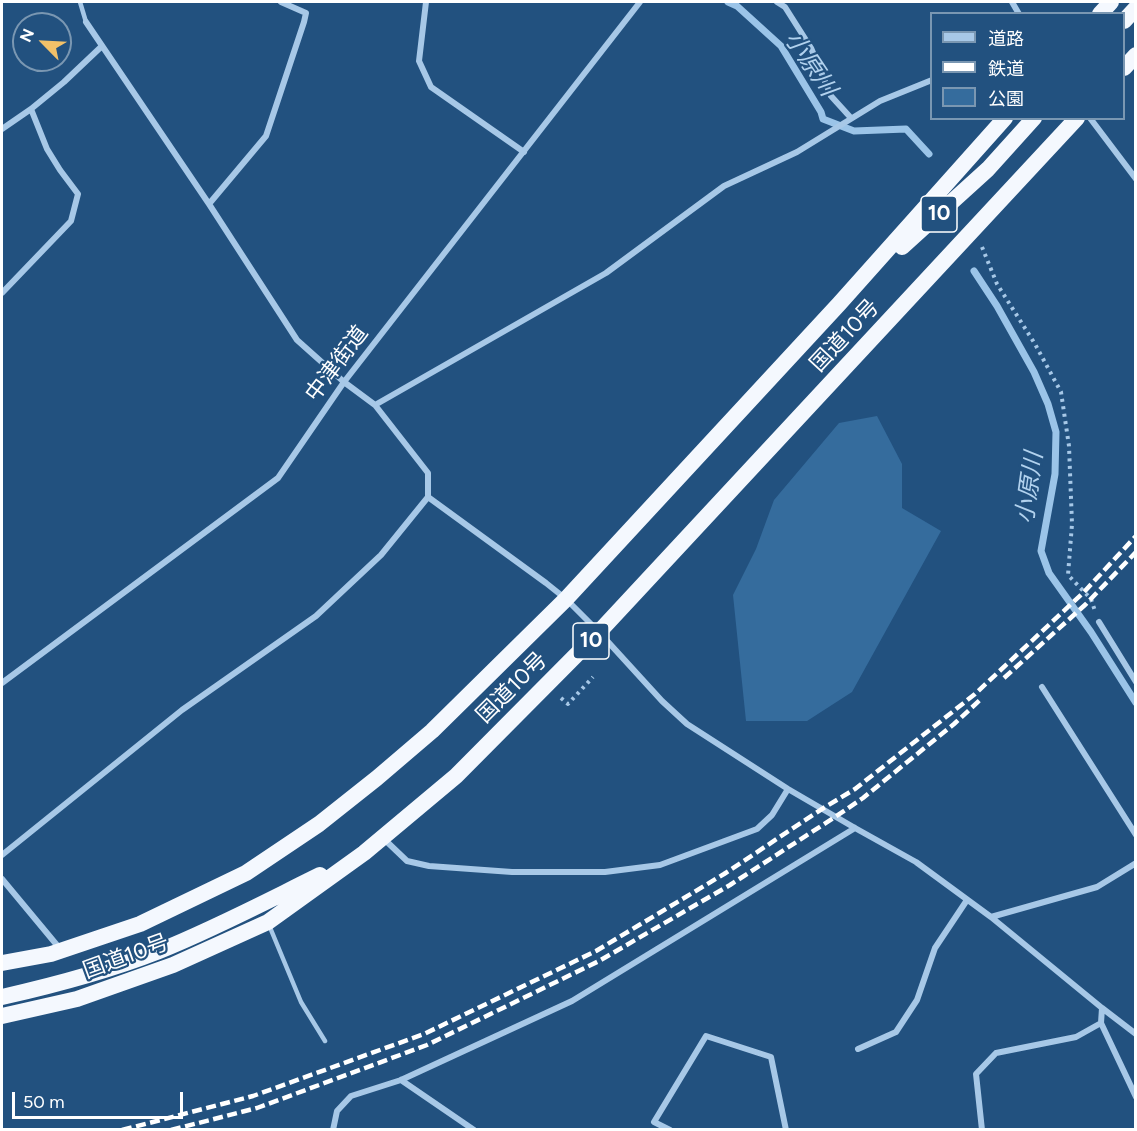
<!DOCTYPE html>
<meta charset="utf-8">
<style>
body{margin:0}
#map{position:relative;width:1137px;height:1131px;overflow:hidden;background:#22517f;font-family:Figtree,"Noto Sans JP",sans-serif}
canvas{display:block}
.frame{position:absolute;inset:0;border:3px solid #fff;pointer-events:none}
.legend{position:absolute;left:930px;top:12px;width:195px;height:108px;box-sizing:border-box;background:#22517f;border:2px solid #7a97b2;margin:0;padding:8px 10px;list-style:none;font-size:18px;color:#fff}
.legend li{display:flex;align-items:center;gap:12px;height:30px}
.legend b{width:30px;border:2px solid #7a97b2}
.north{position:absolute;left:12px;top:12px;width:60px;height:60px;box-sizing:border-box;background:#22517f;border:2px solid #7a97b2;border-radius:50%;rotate:294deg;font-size:16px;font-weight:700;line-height:24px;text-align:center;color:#fff}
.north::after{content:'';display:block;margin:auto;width:21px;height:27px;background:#f2c169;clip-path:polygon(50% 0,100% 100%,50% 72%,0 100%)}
.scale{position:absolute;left:12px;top:1092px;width:171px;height:27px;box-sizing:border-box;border:3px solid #fff;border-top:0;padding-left:8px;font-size:18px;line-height:21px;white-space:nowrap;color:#fff;-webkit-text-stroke:4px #22517f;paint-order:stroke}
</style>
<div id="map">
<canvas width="1137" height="1131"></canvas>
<div class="frame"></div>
<ul class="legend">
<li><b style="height:8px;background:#a7c8e7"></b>道路</li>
<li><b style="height:8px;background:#fff"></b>鉄道</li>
<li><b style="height:16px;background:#356c9d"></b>公園</li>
</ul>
<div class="north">N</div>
<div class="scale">50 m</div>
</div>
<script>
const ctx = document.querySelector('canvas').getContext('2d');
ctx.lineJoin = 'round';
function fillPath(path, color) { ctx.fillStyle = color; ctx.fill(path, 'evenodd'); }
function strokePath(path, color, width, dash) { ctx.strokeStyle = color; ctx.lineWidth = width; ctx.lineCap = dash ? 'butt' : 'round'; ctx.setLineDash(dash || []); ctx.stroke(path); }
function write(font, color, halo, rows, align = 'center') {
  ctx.font = font + ' Figtree,"Noto Sans JP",sans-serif'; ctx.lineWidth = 4.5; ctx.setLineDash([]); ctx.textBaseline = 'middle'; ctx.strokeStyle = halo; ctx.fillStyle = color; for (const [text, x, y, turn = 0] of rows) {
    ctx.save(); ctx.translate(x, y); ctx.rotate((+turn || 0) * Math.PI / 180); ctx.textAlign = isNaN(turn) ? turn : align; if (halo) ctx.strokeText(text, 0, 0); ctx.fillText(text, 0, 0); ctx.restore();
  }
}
fillPath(new Path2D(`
 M877,416l25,48v44l39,23 -89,161 -45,29h-61l-13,-126 23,-46 18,-49 65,-77z`), '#356c9d');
strokePath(new Path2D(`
 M728,2l9,4 44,40 40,66 2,7 31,12 52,-2 23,25
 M974,271l23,35 37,66 14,32 8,28 -1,42 -14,77 8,22 42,59 45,71`), '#9bc4e8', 7);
strokePath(new Path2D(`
 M982,247l15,37 38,60 26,48 8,54 3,78 -4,51 23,24 4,12
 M561,698l7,6 25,-27`), '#a7c8e7', 4, [3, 4.5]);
strokePath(new Path2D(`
 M80,2l6,20
 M269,925l32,77 24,39`), '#a7c8e7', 4.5);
strokePath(new Path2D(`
 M426,2l-7,59 12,26 93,65
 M777,2l8,5 26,41 20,48 20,22
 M1012,2l7,12
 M86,22l123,182 88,136 47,42 31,23 53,68v24l118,86 20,16 33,33 63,69 25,23 101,65 67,39 61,34 75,55 111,91 34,26
 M1090,118l46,61
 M2,129l29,-20 33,-27 38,-36
 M209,204l57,-68 38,-114 2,-9 -25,-11
 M2,293l69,-72 7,-27 -18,-24 -13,-21 -16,-40
 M375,405l231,-132 118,-87 73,-34 83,-51 52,-21
 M1099,622l37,60
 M2,683l276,-205 66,-96 296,-380
 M1042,687l94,148
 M384,839l23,22 22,5 83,6h93l55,-7 97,-36 15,-14 16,-26
 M2,855l180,-145 134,-94 65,-61 47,-58
 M2,879l59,71
 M991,917l106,-30 39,-24
 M1102,1008l-1,15 35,74
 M858,1049l38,-17 21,-32 18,-52 32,-48
 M401,1080l73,50
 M333,1130l4,-19 14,-15 50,-16 171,-79 283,-173
 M670,1130l-16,-8 52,-86 65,21 15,73
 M982,1130l-6,-56 20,-21 80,-16 25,-14`), '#a7c8e7', 6);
strokePath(new Path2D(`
 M1100,14l11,-12
 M1124,21l12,-13
 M1124,68l12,-13
 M902,247l86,-78 46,-51
 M2,963l49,-9 89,-30 106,-51 73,-49 58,-46 55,-47 134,-132 273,-295 166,-186
 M2,997c53,-12 106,-26 157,-46 55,-22 108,-50 161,-76
 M2,1016l75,-17 96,-34 95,-43 96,-69 92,-77 143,-144 478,-514`), '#f4f8fe', 16);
strokePath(new Path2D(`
 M1004,678l82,-74 50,-52
 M122,1130l131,-34 171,-62 172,-83 128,-77 98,-65 33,-20 120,-95 109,-102 52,-56
 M171,1130l86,-22 170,-63 172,-84 131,-76 105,-68 28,-19 91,-74 26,-24`), '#fff', 4.5, [10, 4.5]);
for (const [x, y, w] of [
 [939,214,36],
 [591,641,36]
]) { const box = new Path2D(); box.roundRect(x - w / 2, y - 18, w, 36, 4.5); ctx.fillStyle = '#22517f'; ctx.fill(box); strokePath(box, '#fff', 1.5); }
write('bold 21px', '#fff', null, [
 ["10",939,214],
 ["10",591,641]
]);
write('22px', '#fff', '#22517f', [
 ["国道10号",845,336,-47],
 ["中津街道",337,364,-53],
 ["国道10号",512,688,-45],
 ["国道10号",126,957,-20]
]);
write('italic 24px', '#b2d2ee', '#22517f', [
 ["小原川",810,64,56],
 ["小原川",1030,488,-82]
]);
</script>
